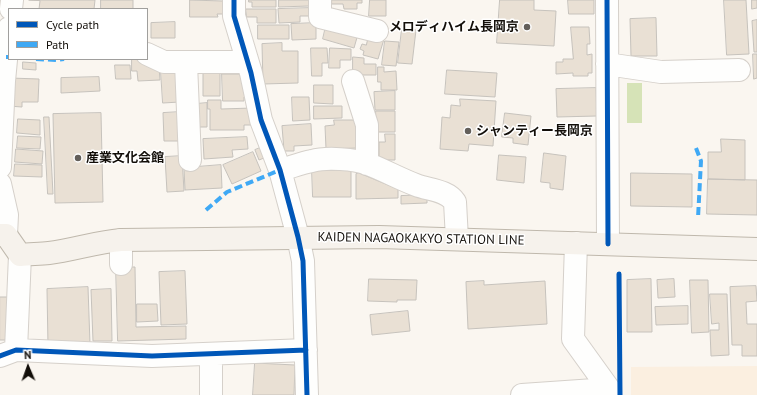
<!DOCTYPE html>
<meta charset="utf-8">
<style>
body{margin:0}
#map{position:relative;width:757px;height:395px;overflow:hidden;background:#faf6f0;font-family:"PT Sans",sans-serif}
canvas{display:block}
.legend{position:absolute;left:8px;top:8px;width:140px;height:52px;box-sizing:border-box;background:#fff;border:1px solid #a09f9d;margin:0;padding:5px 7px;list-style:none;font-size:12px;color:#120e09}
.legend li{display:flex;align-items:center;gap:8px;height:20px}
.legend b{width:20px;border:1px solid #a09f9d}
.north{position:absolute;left:8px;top:347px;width:40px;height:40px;-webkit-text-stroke:3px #fff;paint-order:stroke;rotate:358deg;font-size:11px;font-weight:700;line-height:16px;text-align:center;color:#120e09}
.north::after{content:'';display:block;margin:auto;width:14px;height:18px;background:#120e09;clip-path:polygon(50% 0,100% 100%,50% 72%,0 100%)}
</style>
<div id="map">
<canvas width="757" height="395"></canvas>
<ul class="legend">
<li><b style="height:5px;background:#0057b8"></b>Cycle path</li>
<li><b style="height:5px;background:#3fa9f5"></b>Path</li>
</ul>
<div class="north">N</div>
</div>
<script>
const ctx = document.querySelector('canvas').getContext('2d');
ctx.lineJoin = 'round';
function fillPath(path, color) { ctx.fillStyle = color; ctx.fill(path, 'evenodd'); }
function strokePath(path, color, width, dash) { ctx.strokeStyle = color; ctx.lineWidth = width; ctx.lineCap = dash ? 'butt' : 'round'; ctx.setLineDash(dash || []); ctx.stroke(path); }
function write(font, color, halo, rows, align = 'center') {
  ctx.font = font + ' "PT Sans","Noto Sans JP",sans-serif'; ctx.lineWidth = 3; ctx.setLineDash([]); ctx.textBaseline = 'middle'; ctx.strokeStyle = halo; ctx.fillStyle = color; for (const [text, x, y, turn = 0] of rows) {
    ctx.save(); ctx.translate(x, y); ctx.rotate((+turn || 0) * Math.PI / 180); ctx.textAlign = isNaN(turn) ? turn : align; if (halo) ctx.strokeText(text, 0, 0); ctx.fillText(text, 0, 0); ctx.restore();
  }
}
fillPath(new Path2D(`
 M757,366v29h-126v-28z`), '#fbefe0');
fillPath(new Path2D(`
 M627,83h15v40h-15z`), '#d6e3b7');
const building = new Path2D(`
 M29,0h66l-1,9h-55l1,-8z
 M101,0h32v9h-32z
 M190,0l33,1v13h-6l1,3h-28z
 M249,0h27v7h-24v-5h-3z
 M279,0h30v6l-30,1z
 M332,0h30v3h-5v6h-13l-1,-5h-11z
 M370,0h16v16h-17z
 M500,0h34v10l22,1 -2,35 -57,-3z
 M568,0h26v14h-25z
 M724,0h22l3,54 -22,1z
 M752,0h5v8l-5,1z
 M311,8v8h-11v6l-21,1 -1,-14z
 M246,9h30v14h-19v-6h-10z
 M656,18l1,38h-26l-1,-37z
 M757,20v32h-3l-2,-31z
 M175,22v16h-24v-15z
 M316,23v16l-24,1 -1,-16z
 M258,25h31v14h-31z
 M326,26l32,8 -4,14 -31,-9z
 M571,27h18l1,17h-3v11l5,-1v19h-4v3h-15v-3l-17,1v-12h7v-3h10z
 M402,29l14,1 -4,34 -14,-1z
 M369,35l15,4 -6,20 -15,-4 1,-4 -4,-2 2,-5 4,1z
 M385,41l14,1 -3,24 -14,-1z
 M282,43v8h16v32l-35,1 -1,-40z
 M311,48h16l1,15h-6v13h-10z
 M330,48l21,1v11h-11v8h-11z
 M753,54h4v24l-3,1z
 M353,57l11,1v6h12v11h-23z
 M132,59h12l15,7 1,14 -22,1 -1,-10h-5z
 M23,62l13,1v7l-13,-1z
 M115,65h15l1,14h-15z
 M378,67h6v5l12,-1 1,19h-16v-8h-3z
 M447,70l50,3 -2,24 -50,-3z
 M161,72h15l4,30 -17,1z
 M220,72v24h-17v-23z
 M222,74h22l5,23h-5v4h-21z
 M99,77l1,14 -39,2v-15z
 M10,78l29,1 -1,23h-16v5l-14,-1z
 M314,85h19v19l-19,-1z
 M596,88l1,28 -40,1 -1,-28z
 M395,91v19h-20l-1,-18z
 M292,97h17l1,23 -17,1z
 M460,99l36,2 -3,45 -24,-2 -1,7 -28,-2 2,-32 8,1 1,-13 9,1z
 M208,100h13v9l31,-1v17h-8v5h-34v-21h-2z
 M207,103v24h-10l-1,-23z
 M314,106h28v12l-28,1z
 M376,111h19v21h-19z
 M180,112l1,29h-17l-1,-28z
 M101,113l2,89 -48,1 -2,-89z
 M505,113l26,3 -3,29 -15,-2v-5l-11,-1z
 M44,117h5l4,77h-5z
 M18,119l22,1v15l-23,-2z
 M334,120h23l1,28 -32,1 -1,-23 9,-1z
 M311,124l1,21 -18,1v5h-10l-2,-25z
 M385,134h10v26h-16v-18h6z
 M18,136l23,1 -1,12 -23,-1z
 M247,137l1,12 -16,1 1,7 -29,2 -1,-20z
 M721,139l24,1v40l-37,-1v-27h13z
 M265,146l4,10 -10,4 -4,-10z
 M16,149l27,2 -1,13 -27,-2z
 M253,152l8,19 -29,13 -9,-19z
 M544,153l22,3 -3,34 -13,-2v-5l-9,-1z
 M499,155l27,2 -2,26 -27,-3z
 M182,156l2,35 -17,1 -2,-35z
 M15,164l27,1v12l-28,-1z
 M221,165l1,23 -37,2 -1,-22z
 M312,170h39v27h-38z
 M359,173l39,16v9l-42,1v-25z
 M631,173l61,1v33l-61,-1z
 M708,179l49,1v35l-50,-1z
 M427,195v8l-26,1v-8z
 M116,267h19l1,60 50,-1v13l-68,2z
 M185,271l2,53 -26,1 -2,-53z
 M369,279l48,1 -1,20h-19v2l-29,-1z
 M651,279l1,53h-25v-52z
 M674,279l1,18 -17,1 -1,-18z
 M690,280h18l1,52 -17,1z
 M484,281v4l61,-4 2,43 -79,5 -2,-47z
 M756,286l1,15 -11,1 1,22h10v32h-15v-11h-10l-2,-58z
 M88,287l2,57 -42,2 -1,-57z
 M111,289l1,52h-19l-2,-51z
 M710,294h17l2,61 -18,1 -1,-26h9v-7l-7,1z
 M0,297h8l1,43h-9z
 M137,304h20l1,17 -21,1z
 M688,306v18l-32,1 -1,-18z
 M408,311l2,20 -38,4 -2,-20z
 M255,363l40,2 -1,30h-41z`);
fillPath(building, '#e9e0d4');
strokePath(building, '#c6c2bc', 1);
const minor = new Path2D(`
 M234,0v16l17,57 10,47 19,50 18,67 5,24 4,134
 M320,0v17l57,14
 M607,0l1,244
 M11,9l1,-9
 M147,54l17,8h83
 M186,63l4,97
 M607,64l54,8 78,-2
 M353,81l14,44v39
 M0,167l4,-86 5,-53
 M280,170c11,-3 22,-7 32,-9 14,-4 43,-2 56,3 16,6 32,15 48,21 13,5 31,5 39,17l2,37
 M0,184l7,31 -1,20
 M121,240v24
 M576,243l-3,96 36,50v6
 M16,350l4,-95
 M0,356l16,-6 136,6 154,-6
 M211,395v-40
 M522,395l87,-6`);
const major = new Path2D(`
 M0,235h6l14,20c10,-1 20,-1 29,-2 24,-3 47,-11 72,-13l258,-3 378,12`);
strokePath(minor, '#d5d0ca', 24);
strokePath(major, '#bfb8ac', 24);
strokePath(minor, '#fefefd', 22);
strokePath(major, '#f6f2ec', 22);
strokePath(new Path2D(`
 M6,57h3
 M36,59l21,1 7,-1
 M696,148l5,13 -3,57
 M206,210l21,-18 53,-22`), '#3fa9f5', 4, [8, 4]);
strokePath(new Path2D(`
 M234,0v16l17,57 10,47 19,50 18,67 5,24 4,134
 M607,0l1,244
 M619,274l1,121
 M0,356l16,-6 136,6 154,-6`), '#0057b8', 5);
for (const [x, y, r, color] of [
 [527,27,4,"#635f5a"],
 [468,131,4,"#635f5a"],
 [78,158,4,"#635f5a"]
]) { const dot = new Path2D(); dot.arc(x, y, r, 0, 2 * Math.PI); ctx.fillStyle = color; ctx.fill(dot); strokePath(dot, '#fff', 1.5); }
write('bold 13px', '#120e09', '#fff', [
 ["メロディハイム長岡京",519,27,"right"],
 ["シャンティー長岡京",476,131],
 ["産業文化会館",86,158]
], 'left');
write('13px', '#120e09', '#fff', [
 ["KAIDEN NAGAOKAKYO STATION LINE",421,239,1]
]);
</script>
